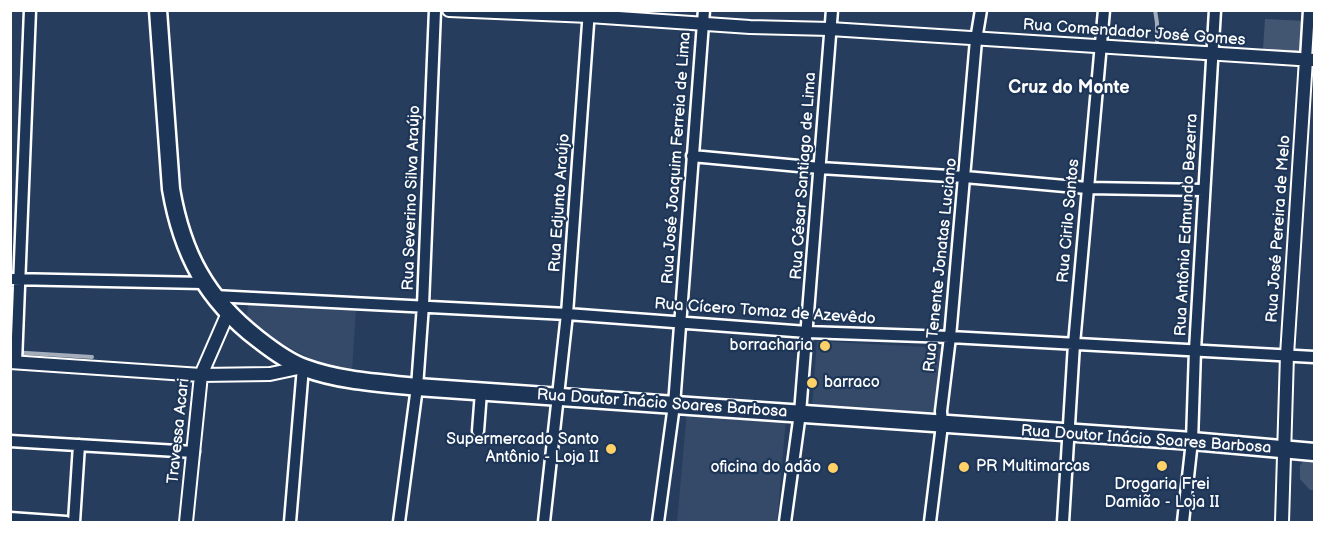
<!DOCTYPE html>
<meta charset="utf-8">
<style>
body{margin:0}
#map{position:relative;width:1325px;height:533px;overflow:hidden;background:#263d5e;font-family:"Balsamiq Sans",sans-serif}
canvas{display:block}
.frame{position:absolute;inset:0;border:12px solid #fff;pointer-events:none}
</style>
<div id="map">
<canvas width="1325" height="533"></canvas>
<div class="frame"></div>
</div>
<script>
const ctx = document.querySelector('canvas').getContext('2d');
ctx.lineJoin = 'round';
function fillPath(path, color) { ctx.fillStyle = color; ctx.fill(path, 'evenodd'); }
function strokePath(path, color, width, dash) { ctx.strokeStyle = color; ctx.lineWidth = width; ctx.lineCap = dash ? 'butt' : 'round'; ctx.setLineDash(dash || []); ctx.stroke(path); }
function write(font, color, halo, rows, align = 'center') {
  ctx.font = font + ' "Balsamiq Sans",sans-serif'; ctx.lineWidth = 4.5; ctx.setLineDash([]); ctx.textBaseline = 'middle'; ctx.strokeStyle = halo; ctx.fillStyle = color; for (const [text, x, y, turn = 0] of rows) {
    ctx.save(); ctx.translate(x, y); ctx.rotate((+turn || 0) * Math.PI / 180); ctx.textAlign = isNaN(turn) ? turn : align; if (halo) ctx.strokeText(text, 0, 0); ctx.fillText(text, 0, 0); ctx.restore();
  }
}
fillPath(new Path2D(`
 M255,300l101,9 -4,63 -41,-13 -40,-21 -23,-18 -1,-4 1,-11z
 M817,341l125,7 -4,69 -126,-9z
 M687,411l99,7 -9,104h-100z`), '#344a68');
fillPath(new Path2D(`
 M1265,19l41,2 -3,32 -40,-3z
 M1314,458v32h-4l-10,-11v-13l4,-7z`), '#425672');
strokePath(new Path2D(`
 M1155,10l2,13v23h3
 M1263,51l51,2
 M10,352l82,5`), '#a4aebb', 4);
const minor = new Path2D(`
 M1306,59l3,-49
 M692,156l128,12 145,9 122,11 117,2
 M10,279l193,4
 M214,296l353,18 240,18 143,5 364,20
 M16,362l14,-352
 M478,431l3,-39
 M10,441l184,11
 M10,518l56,4
 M74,522l5,-77
 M290,522l13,-155
 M399,522l18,-135 6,-82 12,-295
 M544,522l23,-208 22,-304
 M658,522l16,-117 30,-395
 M785,522l15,-109 32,-403
 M930,522l12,-97 -1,-14 9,-74 26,-297 5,-30
 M1063,522l11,-178 30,-334
 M1183,522l9,-81 3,-91 20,-340`);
const tertiary = new Path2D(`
 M449,10l140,6 161,11 80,2 484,31
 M10,362l191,13 69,-1 33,-7
 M186,522l15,-147 27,-62
 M1282,522l5,-167 19,-296`);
const primary = new Path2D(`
 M158,10l13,179c11,64 35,110 87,150 14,11 30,23 47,29 35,13 75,15 112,19l775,54 122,11`);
strokePath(minor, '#fff', 15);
strokePath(tertiary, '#fff', 16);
strokePath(primary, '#fff', 21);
strokePath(minor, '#1d3557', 10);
strokePath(tertiary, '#1d3557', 12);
strokePath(primary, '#1d3557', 16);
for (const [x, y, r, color] of [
 [825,346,6,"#ffd166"],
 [812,383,6,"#ffd166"],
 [611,449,6,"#ffd166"],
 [1162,466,6,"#ffd166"],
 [964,467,6,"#ffd166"],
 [833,468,6,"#ffd166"]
]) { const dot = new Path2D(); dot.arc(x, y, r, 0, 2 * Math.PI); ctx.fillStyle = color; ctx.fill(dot); strokePath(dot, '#1d3557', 2); }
write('16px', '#fff', '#1d3557', [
 ["Rua Comendador José Gomes",1134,33,4],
 ["Rua José Joaquim Ferreia de Lima",677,158,-86],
 ["Rua César Santiago de Lima",804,176,-86],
 ["Rua Severino Silva Araújo",412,198,-88],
 ["Rua Edjunto Araújo",560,203,-86],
 ["Rua Cirilo Santos",1069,221,-85],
 ["Rua Antônia Edmundo Bezerra",1187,225,-87],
 ["Rua José Pereira de Melo",1279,229,-86],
 ["Rua Tenente Jonatas Luciano",941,265,-84],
 ["Rua Cícero Tomaz de Azevêdo",765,312,4],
 ["Rua Doutor Inácio Soares Barbosa",662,404,4],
 ["Travessa Acari",179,431,-84],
 ["Rua Doutor Inácio Soares Barbosa",1146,440,4]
]);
write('16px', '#fff', '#1d3557', [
 ["borracharia",813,346],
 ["barraco",824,383,"left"],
 ["Supermercado Santo",599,440],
 ["Antônio - Loja II",599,458],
 ["PR Multimarcas",976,467,"left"],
 ["oficina do adão",821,468],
 ["Drogaria Frei",1162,485,"center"],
 ["Damião - Loja II",1162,503,"center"]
], 'right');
write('bold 18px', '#fff', '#1d3557', [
 ["Cruz do Monte",1069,88]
]);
</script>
